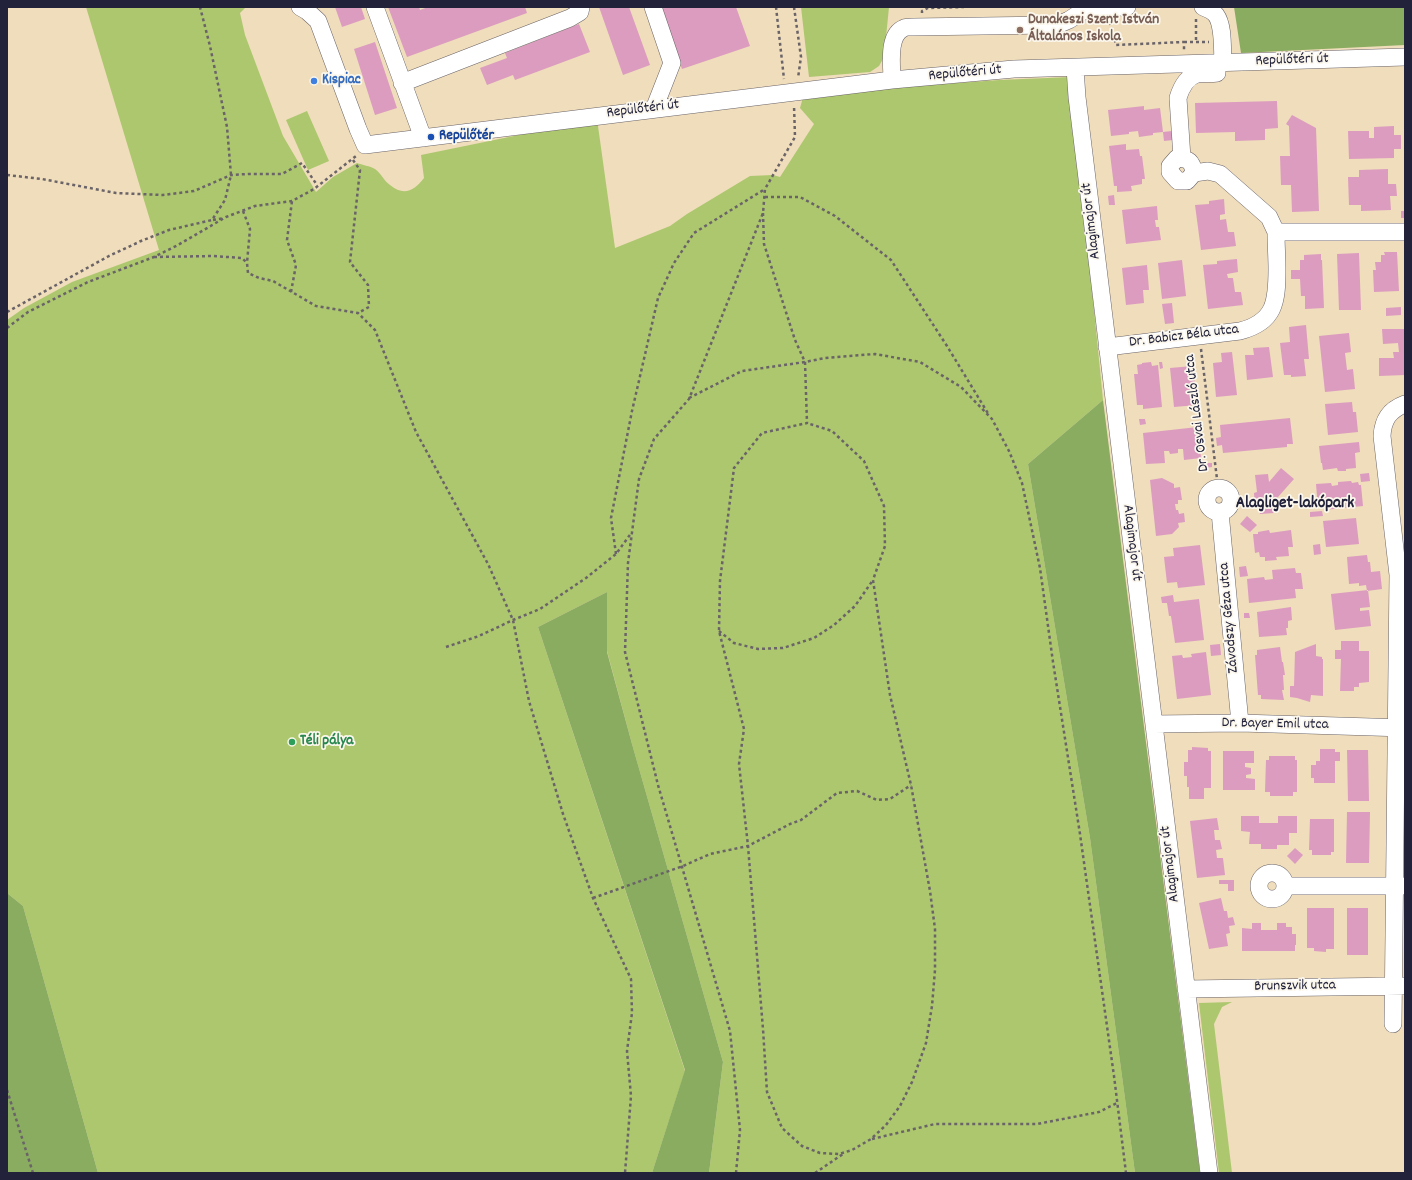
<!DOCTYPE html>
<meta charset="utf-8">
<style>
body{margin:0}
#map{position:relative;width:1412px;height:1180px;overflow:hidden;background:#efddbb;font-family:Dekko,sans-serif}
canvas{display:block}
.frame{position:absolute;inset:0;border:8px solid #22223b;pointer-events:none}
</style>
<div id="map">
<canvas width="1412" height="1180"></canvas>
<div class="frame"></div>
</div>
<script>
const ctx = document.querySelector('canvas').getContext('2d');
ctx.lineJoin = 'round';
function fillPath(path, color) { ctx.fillStyle = color; ctx.fill(path, 'evenodd'); }
function strokePath(path, color, width, dash) { ctx.strokeStyle = color; ctx.lineWidth = width; ctx.lineCap = dash ? 'butt' : 'round'; ctx.setLineDash(dash || []); ctx.stroke(path); }
function write(font, color, halo, rows, align = 'center') {
  ctx.font = font + ' Dekko,sans-serif'; ctx.lineWidth = 3.5; ctx.setLineDash([]); ctx.textBaseline = 'middle'; ctx.strokeStyle = halo; ctx.fillStyle = color; for (const [text, x, y, turn = 0] of rows) {
    ctx.save(); ctx.translate(x, y); ctx.rotate((+turn || 0) * Math.PI / 180); ctx.textAlign = isNaN(turn) ? turn : align; if (halo) ctx.strokeText(text, 0, 0); ctx.fillText(text, 0, 0); ctx.restore();
  }
}
fillPath(new Path2D(`
 M86,7h160l-6,6 5,22 38,101 33,56 17,-15 24,-14c5,2 13,3 18,6 6,4 9,12 15,16 14,12 25,5 34,-7l-3,-23 176,-36 18,129 55,-22 17,-12 63,-38 23,-1 7,2 34,-53 -14,-16 4,-14 195,-14 72,-3 32,323 -75,64 62,374 45,335h-426l14,-111 -91,-318 -25,-93v-59l-69,35 147,444 -33,102h-554l-75,-267 -16,-13v-573l17,-12 48,-26 87,-32z
 M801,7h88l-5,50 -5,9 -9,6 -61,5z
 M307,111l22,50 -21,9 -22,-50z
 M1232,1002l-10,5 -8,17 18,149h-13l-20,-170z`), '#acc76e');
fillPath(new Path2D(`
 M1234,7h171v38l-164,8z
 M1103,400l97,773h-65l-45,-335 -62,-374z
 M607,592v60l25,92 91,318 -14,111h-57l33,-103 -147,-443z
 M7,893l16,13 75,267h-91z`), '#89ac61');
fillPath(new Path2D(`
 M335,7h26l4,12 -23,8z
 M388,7h31l1,3 8,-3h97l2,6 -120,44z
 M599,7h30l21,58 -27,10z
 M661,7h75l14,39 -68,23z
 M579,24l11,28 -75,28 -2,-5 -26,10 -7,-17 27,-10 -2,-5z
 M375,42l22,66 -22,7 -21,-66z
 M1277,101l1,27 -13,1v11l-30,1v-9l-39,1 -1,-30z
 M1144,106v4l16,-2 3,24 -10,1v2l-14,2 -1,-6 -9,1v2l-18,2 -3,-26z
 M1292,115l24,13 3,83 -27,1 -1,-27h-10l-1,-29h10l-1,-30 -3,-2z
 M1394,126v9h7v14h-7v9l-45,1 -1,-28h21v7h5v-11z
 M1172,131l1,9 -9,1 -1,-9z
 M1126,144v6l13,-1 1,7h2l3,23h-3v5l-11,2 1,5 -15,1v-6h-3l-5,-40z
 M1388,169v15h8l1,12h-7l1,14 -30,1v-6h-12l-1,-28h11v-7z
 M1114,195l1,10h-6l-1,-9z
 M1224,199l1,15 -5,1v5l6,-1 2,13h6l2,14 -35,4 -6,-45 14,-1v-3z
 M1157,206l1,14h-3l1,7h3l2,13 -35,4 -4,-34z
 M1401,211h4v7h-4z
 M1384,252h13l2,39 -25,1 -1,-22h3l-1,-8h6v-7h4z
 M1359,253l2,57h-22l-2,-56z
 M1321,254v6h1l2,48 -19,1v-13h-4l-1,-17h-9v-9h9v-10h4v-5z
 M1237,259l1,13 -11,2 1,4h5l2,14h6l2,13 -35,4 -5,-44 14,-1v-3z
 M1182,260l4,36 -24,3 -4,-36z
 M1147,265l2,25h-6l1,13 -18,2 -4,-37z
 M1172,303l2,20 -9,1 -3,-20z
 M1401,307v8l-15,1v-8z
 M1306,325l3,34h-5l2,17 -15,1v-2h-7l-4,-32 10,-1 -1,-15z
 M1382,329h23v46l-26,1v-18h15l-1,-6h6l-1,-9 -15,1z
 M1349,333l2,19 -6,1 2,17 6,-1 2,20 -30,3 -6,-56z
 M1269,347l4,30 -26,3 -2,-25h9l-1,-7z
 M1232,352l5,43 -21,2 -3,-34 9,-1 -1,-9z
 M1151,362l1,4 6,-1 4,42 -19,2v-4h-6l-3,-31h4l-1,-9 5,-1v-1z
 M1159,362h3l1,6 -3,1z
 M1193,366l4,39 -23,2 -4,-39z
 M1352,402l1,10h3l2,20 -30,3 -3,-31z
 M1290,418l3,26h-6v3l-64,6 -1,-8 -5,1 -1,-8 5,-1 -1,-12z
 M1139,419h6l1,5 -6,1z
 M1198,427l3,31 -17,2 -1,-11h-5v4l-8,1 -1,-3h-5l1,12 -19,1 -3,-31z
 M1359,442l1,10 -5,1 1,15 -10,1v2h-8l-1,-3 -14,2 -1,-7h-1l-2,-17z
 M1204,463h8v4l-7,1z
 M1281,468l13,11 -16,18 1,9 -5,1v6l-14,1 -1,-5h-4l-1,-16 3,-1 -2,-17 13,-1 1,8z
 M1369,473l1,8 -9,1 -1,-8z
 M1162,478l12,6v4l6,-1 2,13h-4v4h-3l1,6h2l1,4 5,-1 1,9 -7,1 1,4 -7,7 -16,2 -6,-56z
 M1351,481l1,2 6,-1 1,3h2l2,21 -39,4v-3l-6,1 -2,-24 15,-1 1,3 6,-1v-3z
 M1322,511l1,5 -13,1v-5z
 M1247,516l10,9 -7,7 -10,-8z
 M1356,518l3,26 -33,3 -3,-26z
 M1269,530l1,3 21,-3 2,17h-5l1,9 -13,1 1,3 -12,1v-4h-5l-1,-5 -4,1 -2,-19h5v-2z
 M1320,544l1,10 -7,1 -1,-10z
 M1200,545l5,40 -27,3 -1,-6 -10,1 -3,-26 10,-1 -1,-8z
 M1367,555l1,7h2l1,10 9,-1 2,18 -15,2 -1,-6 -7,1v-3l-10,1 -2,-27z
 M1246,566l2,10 -8,1 -1,-10z
 M1295,568l1,5h5l2,16h-8l1,9 -47,5 -2,-24 17,-2 1,3 8,-1 -1,-9z
 M1368,590l2,17 -10,1v3l9,-1 2,16 -36,4 -4,-36z
 M1173,595l1,7 25,-3 5,41 -29,3 -4,-27h-2l-2,-13h-5l-1,-6z
 M1291,607l1,13 -4,1v7h-2l1,7 -28,2 -2,-25z
 M1244,613h5l1,5h-6z
 M1341,641h18v10h10v31l-10,1v4h-5v4h-14l1,-32h-6v-9h6z
 M1220,644l1,11 -10,1 -1,-11z
 M1316,644v12l6,1v2h1v37l-12,-1 -1,7 -13,-4 -7,-1v-11h4l1,-34z
 M1280,647l2,15h1l2,13h-2l1,15h-2l2,10 -23,-1v-4h-3l-3,-40h2v-5z
 M1206,652l5,43 -34,4 -5,-43 10,-1 1,3 9,-1 -1,-3z
 M1192,747l16,1v3h3v37h-7v11h-15v-12h-2v-11h-3v-14h4v-12h4z
 M1320,749h15v3h5v9h-5v22h-21v-5h-3v-13h5v-4h4z
 M1347,750h21l1,51h-21z
 M1223,751h31v12h-9v4l6,1v6l-5,1v3l9,1v11h-32z
 M1269,756h26v4h2v32h-4v4h-23v-4h-5l1,-32h3z
 M1347,812h23l-1,51h-23z
 M1241,816h18v7h19v-7h19v17h-8v12h-12v4h-16v-5h-12l1,-12 -9,-1z
 M1217,818l2,12h-5l1,10h5l2,9 -6,1 1,8h6l2,17 -28,3 -7,-57z
 M1310,819h24v33h-3v3h-19v-5h-3z
 M1295,848l8,7 -8,9 -8,-8z
 M1219,880h15v11h-6v-7h-9z
 M1221,898l3,13h3l1,7 5,-1 2,8 -6,1 1,7 -4,1 2,12 -19,3 -10,-46z
 M1307,908h27v41h-8v3l-12,-1v-3h-7z
 M1347,908h21v47h-21z
 M1252,923h9v7h16v-7h9v4h6v7h4v11h-1v6h-53v-23l10,1z`), '#dc9cbf');
const minor = new Path2D(`
 M300,7l7,4 11,10 40,108 7,16 527,-65 122,-11 391,-12
 M375,7l48,131
 M653,7l19,56 -18,46
 M1203,7c5,2 10,4 13,8 8,11 6,34 7,48
 M1075,68l2,29 132,1076
 M892,80c0,-14 -5,-45 12,-52 2,-1 7,-1 9,-1l139,-2 10,-2 7,-3 14,-9 10,-3 34,-1
 M402,83l168,-65 10,-6 1,-5
 M1182,158l-4,-60c3,-10 9,-21 19,-24 6,-1 14,0 20,-1
 M1276,232h129
 M1107,347l133,-16c35,-9 37,-29 37,-62 0,-12 -1,-24 -1,-37l-7,-15 -49,-43 -12,-3 -14,2 -7,8h-9l-8,-9v-6l7,-8c12,1 15,3 17,15
 M1207 500a12 12 0 1 1 24 0a12 12 0 1 1-24 0Z
 M1220,512l20,211
 M1154,724l86,-1 165,5
 M1259 886a13 13 0 1 1 26 0a13 13 0 1 1-26 0Z
 M1285,886h120
 M1186,989l217,-3
 M1393,1024l5,-449 -16,-139c1,-16 7,-26 23,-32`);
strokePath(minor, '#6a6368', 18);
strokePath(new Path2D(`
 M776,7l8,72
 M794,7l7,50 -3,21
 M922,13v-2l6,-3 36,-1
 M1196,19v23
 M1110,22l6,23 68,-3v9
 M1184,42h25
 M353,160l7,10 -10,92 18,23 1,22 -11,6
 M7,175l35,4 74,14 47,2 31,-4 37,-16 17,-1h34l20,-11 15,22
 M765,197h35l35,19 56,44 56,86 42,69
 M243,211l7,18 -3,34
 M763,213l1,31 31,96 10,22 2,61 -45,10 -28,35 -14,113 -1,50 25,98 -5,35 9,82 15,183 4,63 15,36 20,18 18,7 19,1 13,-4 19,-11 15,-14 14,-19 12,-24 14,-39 6,-37 3,-36v-41l-5,-38 -19,-106 -21,-90 -17,-115 12,-34 -1,-40 -20,-45 -32,-30 -25,-8
 M213,220l11,-2
 M154,257l59,-1 29,2 5,5 1,10 11,5 14,3 43,25 42,7 17,17 41,102 72,132 25,56 16,81 34,113 30,84 38,81 1,34 -5,38 4,45 -6,77
 M291,292l5,-27 -9,-25 5,-39
 M7,312l102,-56 32,-15 28,-11 43,-10 13,-20 6,-25 -4,-48 -17,-81 -10,-39
 M7,328l21,-16 60,-30 66,-25 24,-12 48,-28 29,-11 37,-5 22,-12 42,-33
 M1201,349l17,138
 M689,398l53,-27 63,-9 20,-4 50,-4 45,8 41,25 31,32 17,32 13,32 18,85 13,94 27,172 34,242 12,97
 M616,554l-5,-36 21,-107 26,-113 16,-35 20,-30 71,-44
 M719,631l15,12 24,6 25,-1 31,-10 20,-13 21,-19 18,-26
 M446,647l33,-11 34,-16 27,-11 46,-31 30,-24 16,-22
 M593,898l90,-32 27,-12 38,-8 42,-22 11,-4 36,-27 20,-2 20,9 13,-1 21,-14
 M7,1090l26,83
 M872,1139l63,-15h102l62,-12 18,-9
 M736,1173l4,-43 -10,-99 -72,-246 -33,-133 3,-89 11,-84 15,-40 35,-40 74,-186 2,-24 30,-52 -1,-32
 M815,1173l28,-19`), '#6a6368', 2.5, [3, 3]);
strokePath(minor, '#fff', 17);
for (const [x, y, r, color] of [
 [1020,30,4,"#8d6e63"],
 [314,81,4,"#3f7fe0"],
 [431,137,4,"#1a4fb4"],
 [292,742,4,"#2e9e5b"]
]) { const dot = new Path2D(); dot.arc(x, y, r, 0, 2 * Math.PI); ctx.fillStyle = color; ctx.fill(dot); strokePath(dot, '#fbf7ec', 1.5); }
write('bold 15px', '#785e54', '#fbf7ec', [
 ["Dunakeszi Szent István",1028,21],
 ["Általános Iskola",1028,38]
], 'left');
write('15px', '#22223b', '#fbf7ec', [
 ["Repülőtéri út",1292,61,-2],
 ["Repülőtéri út",965,74,-5],
 ["Repülőtéri út",643,110,-7],
 ["Alagimajor út",1092,221,-97],
 ["Dr. Babicz Béla utca",1184,337,-7],
 ["Dr. Osvai László utca",1198,413,-97],
 ["Alagimajor út",1131,543,83],
 ["Závodszy Géza utca",1230,618,-95],
 ["Dr. Bayer Emil utca",1275,725,1],
 ["Alagimajor út",1171,864,-97],
 ["Brunszvik utca",1295,987,-1]
]);
write('bold 15px', '#366cbe', '#fbf7ec', [
 ["Kispiac",322,81]
], 'left');
write('bold 15px', '#164399', '#fbf7ec', [
 ["Repülőtér",439,137]
], 'left');
write('bold 15px', '#27864d', '#fbf7ec', [
 ["Téli pálya",300,742]
], 'left');
write('bold 17px', '#22223b', '#fbf7ec', [
 ["Alagliget-lakópark",1295,505]
]);
</script>
